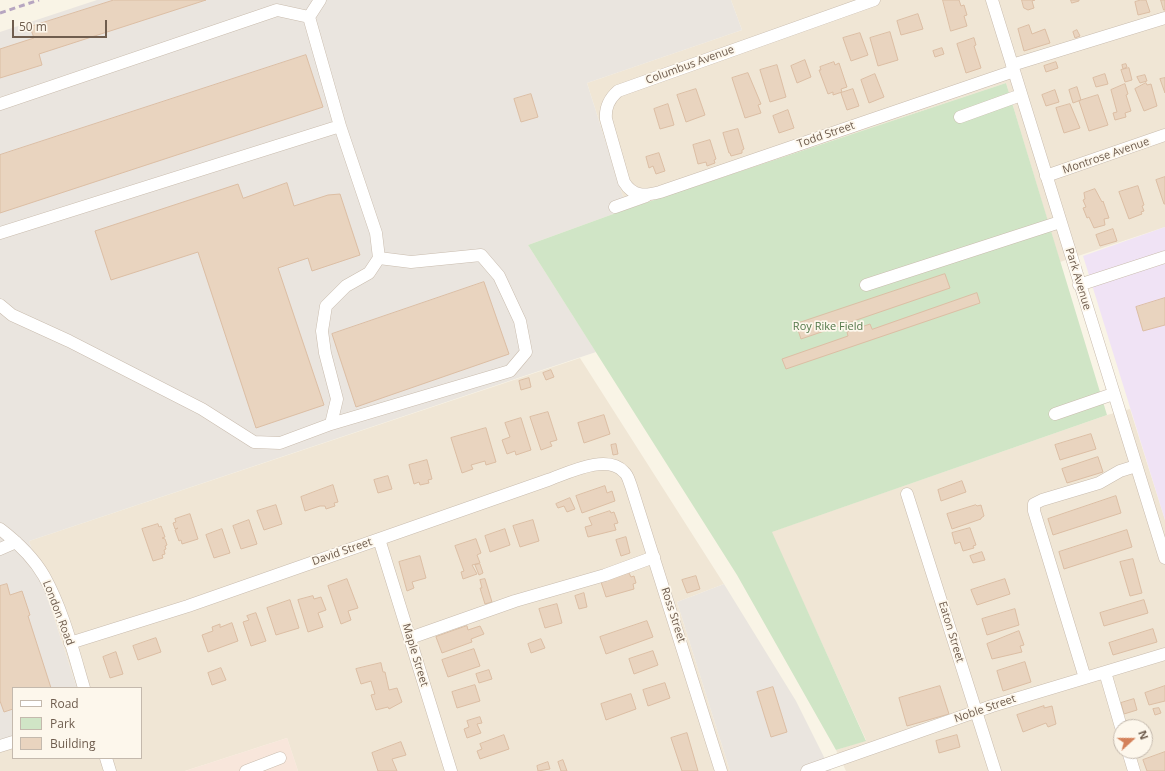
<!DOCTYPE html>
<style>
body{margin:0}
#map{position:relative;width:1165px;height:771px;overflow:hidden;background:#f9f4e6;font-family:"Open Sans",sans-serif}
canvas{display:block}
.legend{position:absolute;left:12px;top:687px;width:130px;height:72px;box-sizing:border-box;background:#fdf7ec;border:1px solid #c4b9ad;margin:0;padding:5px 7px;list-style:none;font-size:12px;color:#6f5d4e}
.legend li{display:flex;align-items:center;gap:8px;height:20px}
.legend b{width:20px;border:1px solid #c4b9ad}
.north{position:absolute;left:1113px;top:719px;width:40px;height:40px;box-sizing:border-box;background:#fdf7ec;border:1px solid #c4b9ad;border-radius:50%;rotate:69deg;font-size:11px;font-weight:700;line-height:16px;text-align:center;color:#6f5d4e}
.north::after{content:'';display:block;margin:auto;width:14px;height:18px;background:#d4815a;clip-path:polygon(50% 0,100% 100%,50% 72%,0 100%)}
.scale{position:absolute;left:12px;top:20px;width:95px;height:18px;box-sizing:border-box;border:2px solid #6f5d4e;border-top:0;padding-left:5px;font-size:12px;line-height:14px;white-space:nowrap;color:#6f5d4e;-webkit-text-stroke:3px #fdf7ec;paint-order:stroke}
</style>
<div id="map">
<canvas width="1165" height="771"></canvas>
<ul class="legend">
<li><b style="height:5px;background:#fff"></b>Road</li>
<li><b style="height:11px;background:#d0e5c6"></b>Park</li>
<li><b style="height:11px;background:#e9d4bf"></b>Building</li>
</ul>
<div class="north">N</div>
<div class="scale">50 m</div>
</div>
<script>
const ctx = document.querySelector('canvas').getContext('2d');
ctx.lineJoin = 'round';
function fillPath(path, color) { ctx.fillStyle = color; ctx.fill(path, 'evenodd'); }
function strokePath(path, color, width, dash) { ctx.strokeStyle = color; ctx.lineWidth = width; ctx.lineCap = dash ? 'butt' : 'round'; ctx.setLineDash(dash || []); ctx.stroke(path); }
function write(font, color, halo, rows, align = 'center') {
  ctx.font = font + ' "Open Sans",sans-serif'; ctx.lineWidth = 3.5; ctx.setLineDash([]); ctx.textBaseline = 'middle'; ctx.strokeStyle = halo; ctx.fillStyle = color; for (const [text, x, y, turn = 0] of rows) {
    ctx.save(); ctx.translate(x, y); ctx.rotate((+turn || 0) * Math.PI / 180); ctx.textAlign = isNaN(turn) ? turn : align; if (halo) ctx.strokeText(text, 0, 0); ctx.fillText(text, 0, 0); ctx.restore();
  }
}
fillPath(new Path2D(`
 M731,0h434v227l-105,35 -54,-179 -379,126 -40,-126 155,-53z
 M580,358l144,226 -47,18 53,169h-432l-11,-33 -102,33h-185v-31l13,-4v22h128v-70h-64l-48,-147z
 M1130,409l35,111v251h-319l-10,-21 30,-10 -95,-208 336,-117zM1121,727h24v24h-24z`), '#f0e6d5');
fillPath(new Path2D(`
 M287,738l11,33h-113z`), '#f8e6db');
fillPath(new Path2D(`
 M97,0h634l11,30 -155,53 40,126 -99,36 68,107 -567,189 48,147h-64v48l-13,4v-708z
 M724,584l72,117 35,70h-101l-53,-169z`), '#eae5df');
fillPath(new Path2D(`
 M1165,227v293l-82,-264z`), '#f0e3f5');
fillPath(new Path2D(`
 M1006,83l101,332 -335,117 94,209 -30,9 -99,-175 -209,-330 99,-36z`), '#d0e5c6');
const building = new Path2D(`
 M114,0h92l-167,54 3,11 -42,13v-29l34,-11 -4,-11z
 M943,0h16l2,6 3,-1 3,10 -3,1 3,10 -16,5z
 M1022,0h13l-3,1 2,7 -6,2 -4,-2z
 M1071,0h8v1l-7,2z
 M1141,0h5l4,12 -12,3 -3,-13z
 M1161,0h4v10h-1z
 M918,14l5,15 -22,6 -4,-14z
 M1029,25l3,9 13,-5 5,14 -26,8 -6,-22z
 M1077,30l3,6 -5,2 -2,-6z
 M890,32l8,28 -20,6 -8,-28z
 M860,33l8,22 -17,6 -8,-23z
 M974,38l2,7 -2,1 7,22 -15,5 -9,-29z
 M942,48l2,6 -9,3 -2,-6z
 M306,55l17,52 -323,106v-58z
 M805,60l6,17 -14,6 -6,-17z
 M834,62l1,3 4,-2 8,24 -6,2 1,3 -9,3v-3l-5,2 -9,-24h2l-1,-3z
 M1056,62l2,6 -12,4 -2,-6z
 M1126,64l1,3 -4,2 -1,-4z
 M777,65l9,32 -16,5 -10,-32z
 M1129,68l3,12 -7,2 -4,-12z
 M748,73l13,31 -3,1 3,8 -16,5 -13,-40z
 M875,74l9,23 -15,6 -8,-23z
 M1105,74l3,10 -12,3 -3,-9z
 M1145,75l2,6 -7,2 -3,-6z
 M1165,78v15l-5,-14z
 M1146,83l1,2 4,-1 6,22 -13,5 -9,-22z
 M1125,84l3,10 -2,1 5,16 -6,2 1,4 -11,3 -2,-7 4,-1 -6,-22z
 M1077,87l4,13 -8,3 -4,-13z
 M696,89l9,26 -19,7 -9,-27z
 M853,89l6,17 -12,4 -6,-17z
 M1055,90l4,12 -13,4 -4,-11z
 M531,94l7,23 -17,5 -7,-23z
 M1098,95l10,30 -19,6 -10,-30z
 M668,104l6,21 -14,4 -6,-20z
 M1070,104l10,24 -16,5 -8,-25z
 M788,110l6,18 -15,5 -6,-17z
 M738,129l6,20 -2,1v3l-11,3 -1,-3h-1l-6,-20z
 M710,140l6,19 -2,1 1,3 -8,3 -1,-4 -8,2 -5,-19z
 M659,153l6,18 -9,3 -3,-8 -4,2 -3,-11z
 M1165,177v27h-1l-8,-24z
 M287,183l7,23 34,-11 12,-1 20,61 -48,16 -4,-13 -30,10 46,137 -68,23 -58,-176 -87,28 -16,-49 143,-47 5,14z
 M1138,186l6,19 -2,1 2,5 -3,1 1,2 -13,5 -10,-27z
 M1095,189l7,13 1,-1 6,17 -5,1 1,6 -11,3 -5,-11 -2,1 -4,-10 3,-1 -3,-7 2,-1 -1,-6z
 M1113,229l4,12 -17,5 -4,-11z
 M945,274l5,14 -149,51 -5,-15z
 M484,282l25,72 -153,53 -24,-73z
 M977,293l3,10 -194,66 -4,-10 66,-23 -1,-4 23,-8 2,5z
 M1165,298v27l-22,6 -7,-24z
 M551,370l3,7 -8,3 -3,-7z
 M529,378l2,9 -10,3 -2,-9z
 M548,412l9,28 -7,2 2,4 -11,4 -11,-33z
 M604,415l6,19 -26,9 -6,-20z
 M521,418l10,32 -15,5 -1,-4 -8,3 -5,-14 8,-3 -5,-14z
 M486,428l10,34 -10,3 -1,-4 -14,4 2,4 -11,4 -11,-35z
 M1091,434l5,15 -36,11 -5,-15z
 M616,444l2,10 -5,1 -2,-10z
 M1098,457l5,15 -36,11 -5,-14z
 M427,460l5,19 -4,1 1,3 -9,2 -1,-3 -5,2 -5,-19z
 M388,476l4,13 -14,4 -4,-13z
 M962,481l4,11 -25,9 -3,-11z
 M333,485l5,17 -4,1 1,3 -9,3 -1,-3h-5l-15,5 -4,-14z
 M605,486l2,7 5,-2 3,10 -33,12 -6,-17z
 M1116,496l5,17 -68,22 -5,-16z
 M570,498l5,11 -8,3 -3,-6 -6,2 -2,-4z
 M276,505l6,19 -18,6 -7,-19z
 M976,505l1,1 4,-1 3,11 -3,2v1l-29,10 -5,-15z
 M610,511l1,2 3,-1 4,11 -4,1 2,6 -28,7 -3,-10 7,-2 -3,-7z
 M190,514l8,25 -16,5 -1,-4 -2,1 -4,-11 3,-2 -3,1 -2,-6 3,-1 -1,-3z
 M249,520l8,24 -16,5 -8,-23z
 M533,520l6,21 -19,6 -7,-21z
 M158,524l1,3 2,-1 4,11 -3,1 3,1 2,6 -2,1 1,3 -2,1 1,4 -3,1 1,3 -10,3 -11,-32z
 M970,528l6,17 -3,1 1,2 -11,3 -3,-9 -5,2 -3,-11z
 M222,529l8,24 -16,5 -8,-23z
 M505,529l5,16 -20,7 -5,-16z
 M1127,530l5,17 -68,22 -5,-17z
 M626,537l4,16 -9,3 -5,-16z
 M476,539l5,14 -4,2 3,8 -8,2 5,9 -14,5 -2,-7 3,-1 -9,-25z
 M982,552l3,8 -12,3 -3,-7z
 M420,556l6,22 -14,4 2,6 -7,3 -8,-29z
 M1133,559l9,34 -12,3 -10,-34z
 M480,564l3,9 -4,2 -4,-10z
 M629,573l2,4 3,-1 2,7 -3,1 1,5 -28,8 -5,-15z
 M696,576l4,13 -13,4 -5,-13z
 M347,579l11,29 -10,3 3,9 -10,4 -13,-38z
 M485,579l7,23 -7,2 -5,-16h2l-2,-8z
 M1005,579l5,15 -33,11 -6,-15z
 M7,584l3,11 12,-4 8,24 -2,1 23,72h-38v21l-9,3 -4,-11v-115z
 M584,593l3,14 -8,2 -4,-13z
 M313,596l1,3 7,-2 5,13 -8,3 5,14 -15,5 -10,-32z
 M290,600l9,28 -23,7 -9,-27z
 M1144,600l4,13 -44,13 -4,-13z
 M557,604l5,19 -17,5 -6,-19z
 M1015,609l4,16 -32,10 -5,-16z
 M256,613l10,28 -15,5 -8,-24 6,-2 -2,-4z
 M647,621l6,16 -47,17 -6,-17z
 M232,623l6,18 -30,11 -6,-17 11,-4 -1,-4 8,-3v3z
 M467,626l1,4 12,-4 4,8 -13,5 1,3 -30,11 -6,-16z
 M1153,629l4,13 -44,13 -4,-12z
 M1019,631l5,14 -4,1 2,6 -30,7 -5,-15z
 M156,638l5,14 -23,8 -5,-14z
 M541,639l4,9 -14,5 -3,-9z
 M474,649l6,17 -32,11 -6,-17z
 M653,651l5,14 -24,9 -5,-15z
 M116,652l7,22 -13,4 -7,-21z
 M1025,662l6,20 -28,9 -6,-20z
 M381,663l2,9h2l4,18 8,-2 5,14 -13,7 -1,-2 -12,3 -5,-15 4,-1 -4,-13 -10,3 -5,-15z
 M221,668l5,12 -14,5 -4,-12z
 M489,670l3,9 -13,4 -3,-9z
 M665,683l5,15 -22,8 -5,-16z
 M475,685l5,16 -23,7 -5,-16z
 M940,686l9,28 -42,12 -8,-28z
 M1165,686v15l-16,4 -4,-12z
 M773,687l14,45 -16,5 -14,-45z
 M631,694l5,15 -30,11 -5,-16z
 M1134,699l3,11 -13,4 -3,-11z
 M1044,706v2l8,-2 4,18 -8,3 -2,-4 -23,9 -6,-17z
 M1159,708l2,5 -6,2 -2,-6z
 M480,717l2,6 -5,1 4,9 -14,5 -3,-9 5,-2 -2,-6z
 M687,733l11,38h-16l-11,-33z
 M504,735l5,14 -29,10 -3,-8 5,-2 -2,-5z
 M957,735l3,12 -21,6 -3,-12z
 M401,742l5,13 -14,4 5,12h-19l-6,-18z
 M1165,752v19h-18l-4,-11z
 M563,760l4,11h-6l-3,-9z
 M548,762l2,7 -12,2 -1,-5z`);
fillPath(building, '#e9d4bf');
strokePath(building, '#dcbea4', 1);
const minor = new Path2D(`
 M874,0l-256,91c-9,8 -13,16 -12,28l18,63c9,15 21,14 36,10l354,-121
 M992,0l173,558
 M309,17l11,-17
 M1012,65l153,-47
 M0,104l277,-94 32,7 31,109 -340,107
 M960,117l61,-22
 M1046,176l119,-41
 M615,207l31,-11
 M866,285l194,-63
 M1079,285l86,-28
 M0,305l12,10 57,26 133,68 52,33 26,1 51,-19 6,-25 -12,-46 -3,-22 4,-25 20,-20 23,-13 10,-15 -3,-25 -36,-107
 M1055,414l58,-20
 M331,424l179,-53 16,-19 -6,-31 -21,-45 -18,-21 -70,7 -32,-4
 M907,494l88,277
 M0,529c17,13 33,28 44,47 19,34 29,75 40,112
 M379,539l72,232
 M0,549l16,-7
 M410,638l105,-37 90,-26 49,-18
 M70,643l118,-37 360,-126c20,-7 59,-27 76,-8 4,3 5,9 7,14l90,285
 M1105,672l16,55
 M1085,678l-51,-167v-7l8,-4 57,-17 21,-12 16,-5
 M0,746l13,-4
 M1128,751l6,20
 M106,758l4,13
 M246,771l34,-13
 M807,771l185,-65 173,-52`);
strokePath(minor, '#c9bcae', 13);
strokePath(minor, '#fff', 12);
strokePath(new Path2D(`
 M0,13l39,-13`), '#b7a6c1', 3, [6, 4]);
write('11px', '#6f5d4e', '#fdf7ec', [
 ["Columbus Avenue",690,65,-20],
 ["Todd Street",826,135,-19],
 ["Montrose Avenue",1106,156,-19],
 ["Park Avenue",1078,279,73],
 ["David Street",342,552,-19],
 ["London Road",58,613,69],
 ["Ross Street",673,615,72],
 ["Eaton Street",951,632,73],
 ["Maple Street",415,655,73],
 ["Noble Street",985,709,-19]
]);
write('11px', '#54794b', '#fdf7ec', [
 ["Roy Rike Field",828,327]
]);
</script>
